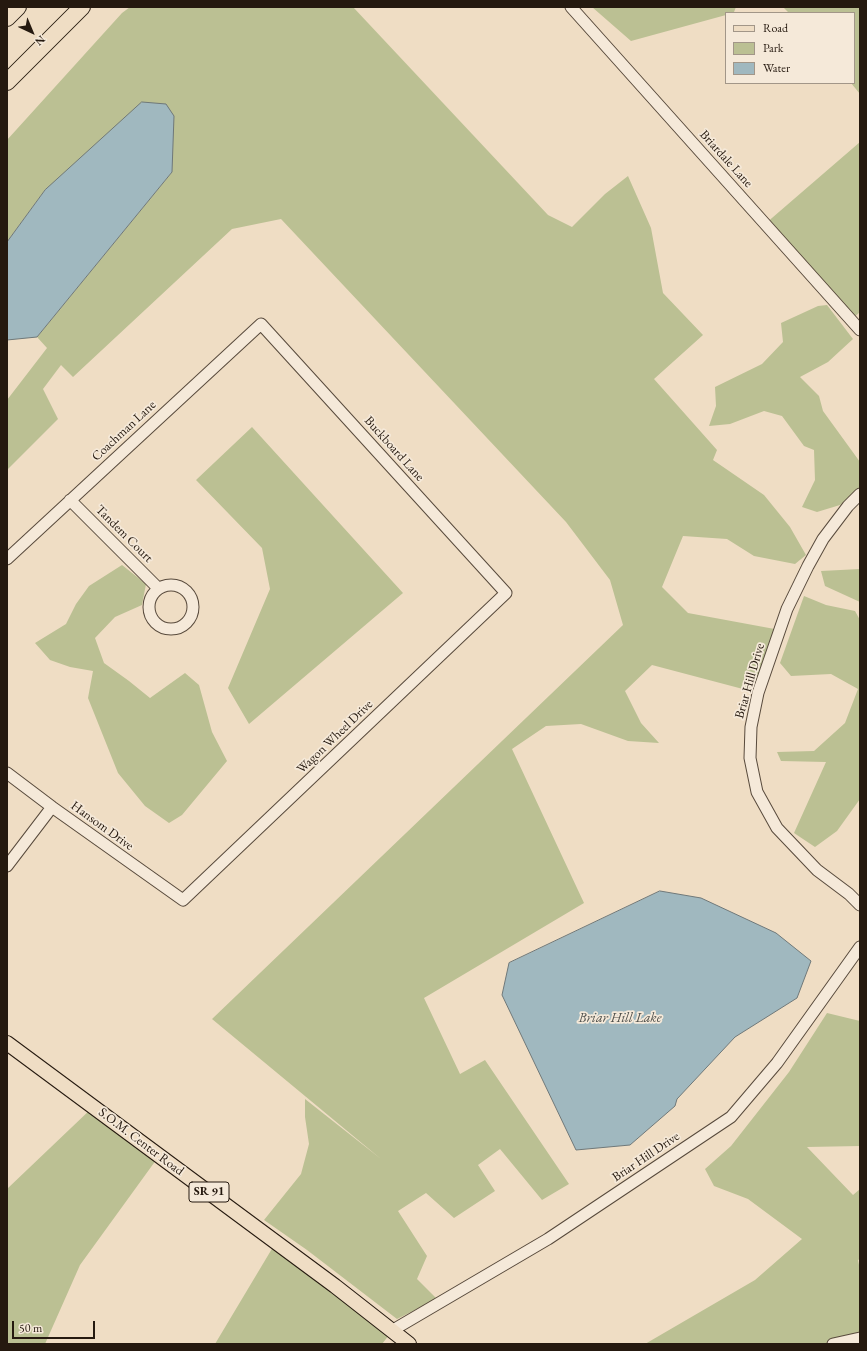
<!DOCTYPE html>
<style>
body{margin:0}
#map{position:relative;width:867px;height:1351px;overflow:hidden;background:#efddc4;font-family:"EB Garamond",serif}
canvas{display:block}
.frame{position:absolute;inset:0;border:8px solid #25190f;pointer-events:none}
.legend{position:absolute;left:725px;top:12px;width:130px;height:72px;box-sizing:border-box;background:#f5e9d9;border:1px solid #a29688;margin:0;padding:5px 7px;list-style:none;font-size:12px;color:#25190f}
.legend li{display:flex;align-items:center;gap:8px;height:20px}
.legend b{width:20px;border:1px solid #a29688}
.north{position:absolute;left:12px;top:12px;width:40px;height:40px;-webkit-text-stroke:3px #f5e9d9;paint-order:stroke;rotate:136deg;font-size:11px;font-weight:700;line-height:16px;text-align:center;color:#25190f}
.north::after{content:'';display:block;margin:auto;width:14px;height:18px;background:#25190f;clip-path:polygon(50% 0,100% 100%,50% 72%,0 100%)}
.scale{position:absolute;left:12px;top:1321px;width:83px;height:18px;box-sizing:border-box;border:2px solid #25190f;border-top:0;padding-left:5px;font-size:12px;line-height:14px;white-space:nowrap;color:#25190f;-webkit-text-stroke:3px #f5e9d9;paint-order:stroke}
</style>
<div id="map">
<canvas width="867" height="1351"></canvas>
<div class="frame"></div>
<ul class="legend">
<li><b style="height:5px;background:#efddc4"></b>Road</li>
<li><b style="height:11px;background:#bbc093"></b>Park</li>
<li><b style="height:11px;background:#a0b8bf"></b>Water</li>
</ul>
<div class="north">N</div>
<div class="scale">50 m</div>
</div>
<script>
const ctx = document.querySelector('canvas').getContext('2d');
ctx.lineJoin = 'round';
function fillPath(path, color) { ctx.fillStyle = color; ctx.fill(path, 'evenodd'); }
function strokePath(path, color, width, dash) { ctx.strokeStyle = color; ctx.lineWidth = width; ctx.lineCap = dash ? 'butt' : 'round'; ctx.setLineDash(dash || []); ctx.stroke(path); }
function write(font, color, halo, rows, align = 'center') {
  ctx.font = font + ' "EB Garamond",serif'; ctx.lineWidth = 3.5; ctx.setLineDash([]); ctx.textBaseline = 'middle'; ctx.strokeStyle = halo; ctx.fillStyle = color; for (const [text, x, y, turn = 0] of rows) {
    ctx.save(); ctx.translate(x, y); ctx.rotate((+turn || 0) * Math.PI / 180); ctx.textAlign = isNaN(turn) ? turn : align; if (halo) ctx.strokeText(text, 0, 0); ctx.fillText(text, 0, 0); ctx.restore();
  }
}
fillPath(new Path2D(`
 M130,7h223l195,208 24,12 33,-33 23,-18 23,52 12,65 40,42 -49,44 63,71 -4,10 51,35 26,32 16,28 -11,9 -41,-8 -27,-17 -44,-3 -21,51 26,26 92,17 -22,63 -106,-28 -27,26 16,32 18,20 -31,-2 -47,-17 -35,2 -34,23 72,154 -160,95 36,76 25,-14 84,124 -27,16 -42,-51 -22,16 17,26 -41,27 -28,-25 -28,18 29,45 -10,23 20,20 -40,20 -90,-69 -43,-30 37,-46 8,-30 -4,-27v-18l76,60 -169,-140 411,-394 -13,-45 -44,-58 -285,-303 -49,10 -159,148 -12,-12 -18,24 15,30 -51,51v-70l40,-52 -10,-11 135,-165 -127,18 -38,52v-102l115,-127z
 M592,7h144l-2,5 -8,1v2l-95,26z
 M783,7h77v87l-9,-11h3v-70h-65z
 M860,142v170l-9,8 -86,-96z
 M827,305l26,34 -25,23 -28,15 19,19 4,15 37,51v27l-20,16 -23,7 -15,-5 13,-27 -1,-30 -10,-4 -22,-30 -18,-5 -34,13 -21,2 7,-20 -1,-19 47,-23 21,-22 -2,-19 37,-17z
 M252,427l151,166 -154,131 -21,-36 42,-99 -8,-41 -66,-68z
 M122,565l24,19 -4,21 -27,12 -20,21 9,25 25,18 21,17 35,-25 14,12 13,47 15,29 -45,54 -13,8 -24,-17 -27,-33 -30,-75 5,-27 -23,-4 -20,-7 -15,-17 31,-19 10,-20 13,-18z
 M860,569v33l-35,-16 -4,-15z
 M804,596l22,9 29,6 5,9v179l-23,32 -22,16 -21,-14 32,-71 -45,-1 -4,-9 37,-1 31,-28 13,-34 -27,-15 -40,2 -11,-13z
 M827,1013l33,8v125l-53,1 46,48 7,-6v70l-2,1 2,10v68l-27,6h-188l110,-64 47,-41 -54,-40 -34,-13 -9,-17 26,-23 58,-74z
 M93,1107l66,49 -79,109 -35,79h-38v-155z
 M276,1242l117,88 -11,14h-167z`), '#bbc093');
const water = new Path2D(`
 M142,102l24,2 8,12 -2,56 -135,165 -30,3v-98l38,-52z
 M660,891l41,7 75,35 35,28 -14,37 -62,39 -58,62 -2,7 -45,39 -54,5 -74,-155 7,-32z`);
fillPath(water, '#a0b8bf');
strokePath(water, '#6f7879', 1);
const minor = new Path2D(`
 M571,7l289,323
 M860,494l-12,12 -25,33 -15,27 -21,43 -29,84 -7,34 -1,31 7,34 20,36 40,42 32,24 11,11
 M70,500l88,88
 M7,559l254,-235 245,269 -323,307 -131,-93 -45,-34
 M149 607a22 22 0 1 1 44 0a22 22 0 1 1-44 0Z
 M7,866l45,-59
 M393,1330l155,-91 183,-122 46,-54 83,-116
 M833,1344l27,-6`);
const major = new Path2D(`
 M7,1043l328,243 74,58`);
const highway = new Path2D(`
 M7,18l11,-11
 M7,82l75,-75`);
strokePath(minor, '#584a3c', 13);
strokePath(major, '#25190f', 16);
strokePath(highway, '#25190f', 18);
strokePath(minor, '#f5e9d9', 11);
strokePath(major, '#efddc4', 14);
strokePath(highway, '#efddc4', 16);
for (const [x, y, w] of [
 [209,1192,40]
]) { const box = new Path2D(); box.roundRect(x - w / 2, y - 10, w, 20, 3); ctx.fillStyle = '#f5e9d9'; ctx.fill(box); strokePath(box, '#25190f', 1); }
write('bold 12px', '#25190f', null, [
 ["SR 91",209,1192]
]);
write('13px', '#25190f', '#f5e9d9', [
 ["Briardale Lane",726,159,48],
 ["Coachman Lane",124,431,-43],
 ["Buckboard Lane",394,449,48],
 ["Tandem Court",124,534,45],
 ["Briar Hill Drive",750,681,-74],
 ["Wagon Wheel Drive",335,737,-44],
 ["Hansom Drive",102,826,36],
 ["S.O.M. Center Road",141,1142,37],
 ["Briar Hill Drive",646,1157,-34]
]);
write('italic 14px', '#50514d', '#f5e9d9', [
 ["Briar Hill Lake",620,1018]
]);
</script>
